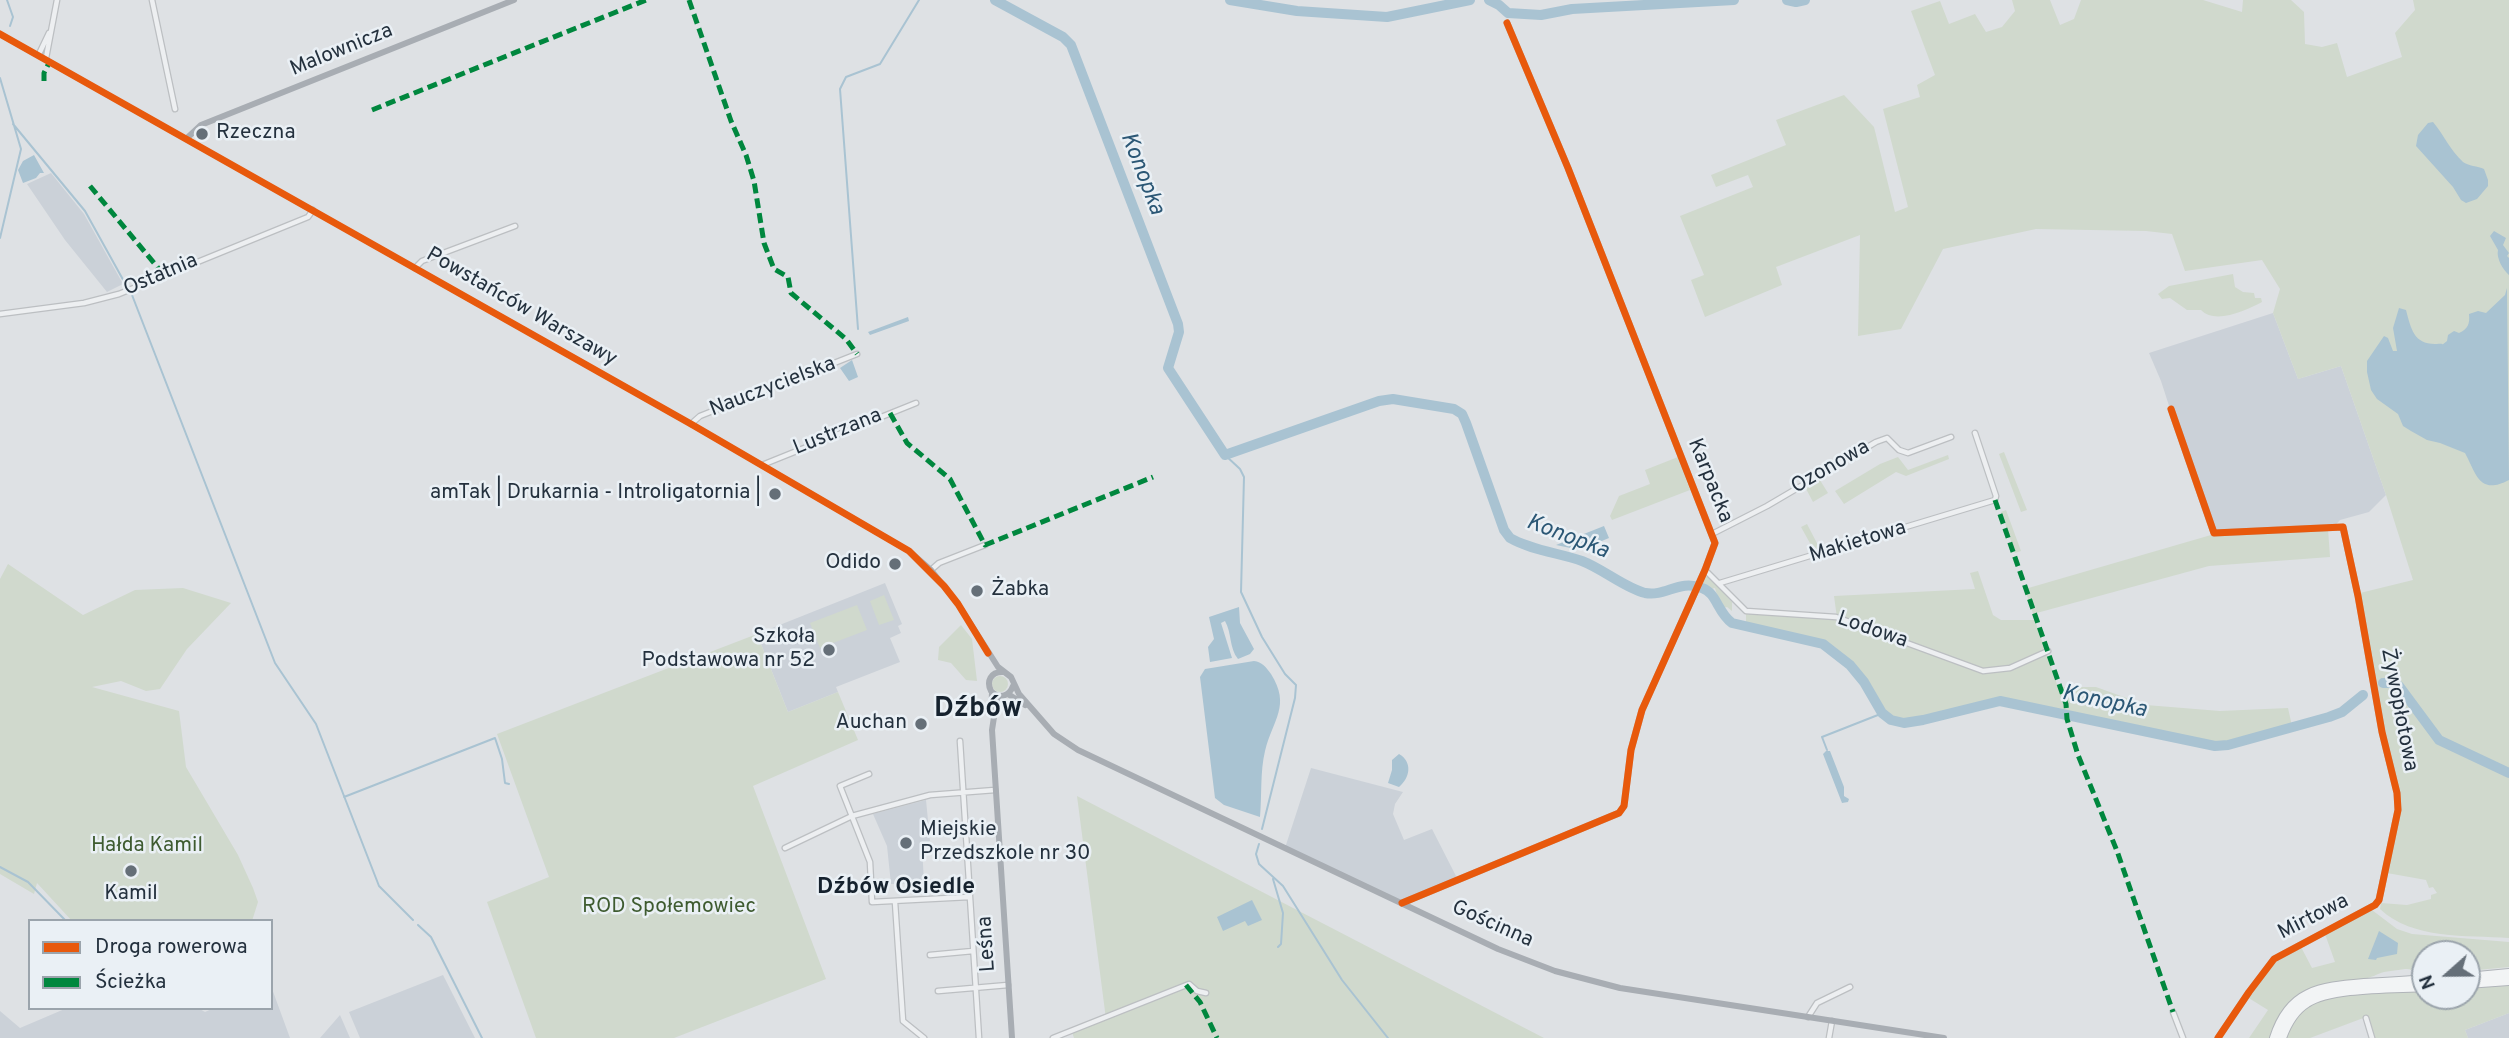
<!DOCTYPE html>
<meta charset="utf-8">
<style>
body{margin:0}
#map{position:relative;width:2509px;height:1038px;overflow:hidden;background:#dee1e4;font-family:Overpass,sans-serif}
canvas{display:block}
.legend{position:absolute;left:28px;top:919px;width:245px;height:91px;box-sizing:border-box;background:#eaf0f5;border:2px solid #9ba4ac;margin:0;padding:9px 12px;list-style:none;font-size:21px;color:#24313e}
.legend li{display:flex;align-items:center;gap:14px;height:35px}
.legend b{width:35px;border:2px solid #9ba4ac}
.north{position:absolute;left:2411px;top:940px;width:70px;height:70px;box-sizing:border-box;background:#eaf0f5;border:2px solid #9ba4ac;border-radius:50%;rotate:249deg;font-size:19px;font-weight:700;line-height:28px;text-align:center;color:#24313e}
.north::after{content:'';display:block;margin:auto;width:24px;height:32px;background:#656f78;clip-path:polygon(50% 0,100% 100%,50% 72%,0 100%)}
</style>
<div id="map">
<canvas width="2509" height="1038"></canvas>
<ul class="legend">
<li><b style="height:9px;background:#e8590c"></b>Droga rowerowa</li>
<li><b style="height:9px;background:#00873e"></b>Ścieżka</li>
</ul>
<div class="north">N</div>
</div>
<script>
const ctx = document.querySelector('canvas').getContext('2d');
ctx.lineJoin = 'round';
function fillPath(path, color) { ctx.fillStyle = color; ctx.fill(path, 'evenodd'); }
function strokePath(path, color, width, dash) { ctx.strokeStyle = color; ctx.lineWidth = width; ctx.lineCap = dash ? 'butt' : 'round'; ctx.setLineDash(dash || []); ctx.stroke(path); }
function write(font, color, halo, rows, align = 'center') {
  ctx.font = font + ' Overpass,sans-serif'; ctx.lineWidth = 5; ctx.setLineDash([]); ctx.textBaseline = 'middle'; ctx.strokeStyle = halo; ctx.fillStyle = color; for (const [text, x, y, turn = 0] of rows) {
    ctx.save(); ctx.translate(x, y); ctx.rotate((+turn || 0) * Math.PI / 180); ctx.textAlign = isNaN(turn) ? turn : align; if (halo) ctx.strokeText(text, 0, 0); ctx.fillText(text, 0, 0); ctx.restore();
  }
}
fillPath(new Path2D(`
 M51,173l33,41 39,70 -16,8 -42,-52 -38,-56z
 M2273,313l25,66 43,-13 45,129 -17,17 -29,8 -8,9 -121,6 -50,-154 -12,-28z
 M885,583l17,41 -4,2 3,7 -11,5 10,24 -64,25 2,5 -50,20 -31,-78z
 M1311,768l92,24 -8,12 -2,10 11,26 28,-11 25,49 -55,25 -117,-55z
 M926,800l4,41 -8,5 2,37 -33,1 -4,-38 -14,-32z
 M443,975l32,63h-115l-11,-26z
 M271,986l19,52h-290v-27l20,17 47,-20h131l7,4 9,-4h57z
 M2509,1013v25h-41l-3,-8z
 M340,1015l10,23h-30z`), '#cbd1d8');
fillPath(new Path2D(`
 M2012,0h38l10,25 14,-6 7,-19h122l39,12 1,-12h48l13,12 1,32 17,3 15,-4 10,34 55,-20 -7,-24 20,-23 -2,-10h96v938c-43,-3 -96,2 -129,-29l1,-6 26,2 24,-6v-4l6,-2 -4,-6 -4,1 -3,-8 -39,-7 13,-62 -1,-19 -16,-68 -23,-131 53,-13 -27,-85 -45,-129 -43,13 -25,-66 7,-24 -18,-29 -77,11 -13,-37 -26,-3 -110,-2 -93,20 -42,80 -43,7 2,-101 -84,32 6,18 -77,32 -14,-37 13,-5 -24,-59 73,-29 -5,-12 -32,12 -5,-12 75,-30 -10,-25 68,-25 30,32 21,85 13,-5 -25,-98 37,-12 -3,-12 18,-10 -24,-64 29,-10 9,23 26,-10 11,18 16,-5 13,-16z
 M2233,274l2,13 8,5 11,1 1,5h6l1,4c-15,8 -47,23 -61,8h-14l-17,-12 -8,1 -4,-5 11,-8z
 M2004,452l23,58 -6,2 -22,-58z
 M1948,455l1,4 -43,17 -10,-4 -52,32 -9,-13 45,-27 18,-7 10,13z
 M1678,457l12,33 -78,30 -2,-4 9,-20 31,-12 -5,-14z
 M1818,477l10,16 -15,9 -9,-17z
 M2006,510l15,41 -6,2 -14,-41z
 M1807,524l13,25 12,-5 2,4 -18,6 -15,-27z
 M2328,529l2,28 -121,9 -176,48 -8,-25 186,-54z
 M8,564l75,51 52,-25 48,-2 48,15 -44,46 -27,40 -14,2 -25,-10 -29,6 87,24 7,56 52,88 15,33 5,14 -6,19h-180l-35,-38 -3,11 -34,-20v-295z
 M1978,571l15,44 8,5h34l23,67h38l50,18 74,6 68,-3 4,18 -79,18 -214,-46 -80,20 -22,2 -8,-4 -29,-43 -25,-26 -17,-6 -72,-16v-11l91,4 -3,-22 141,-7 -5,-16z
 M1704,577h5l23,25v9l-5,-4 -6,2 -6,-21 -4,1 -8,-5z
 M884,595l10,25 -15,5 -9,-24z
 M857,605l10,25 -47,18 -10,-25z
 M961,625l11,14 5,42 -11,-1 -15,-17 -13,-3 1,-13z
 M757,634l31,78 50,-20 20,48 -105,46 73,193 -152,59h-138l-49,-136 62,-25 -52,-143z
 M992 684a8 8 0 1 1 16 0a8 8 0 1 1-16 0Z
 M1077,796l467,242h-470l-2,-6 34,-13z
 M2372,910l25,19 15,5 97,8v25l-42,4v-17h-42v22c-8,-1 -11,-8 -20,-7 -6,1 -15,2 -21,3 -7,2 -13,6 -21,7 -48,6 -76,5 -91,59h-23l19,-28 -21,-13 26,-33 28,-17 11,21 23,-6 -10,-28z
 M2509,986v27l-44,17 3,8h-95l-7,-21 -56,21h-24c5,-12 10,-24 21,-31 27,-18 85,-15 118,-17v6h42v-9z`), '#d0d9cd');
fillPath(new Path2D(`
 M2433,122c11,13 17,28 30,40 5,4 15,4 21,7l4,11v6l-11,13 -11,4 -5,-3 -8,-13 -37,-41 2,-11 10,-12z
 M34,155l10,18h-4l-4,5 -13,5 -5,-13 5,-9z
 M2494,231l12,7 -3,7 6,8 -2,3 2,2v17c-6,-5 -13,-17 -11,-25l-8,-14z
 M2507,288l2,192c-30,16 -33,-7 -44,-27l-25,-10 -13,-3 -16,-9 -8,-5 -5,-12 -21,-15 -6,-9 -4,-18v-11l17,-25 4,2 5,13h4l-4,-23 6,-20 7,2c5,19 8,35 31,34 10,-1 2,3 10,-3l1,-6 6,-4 5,2c9,-4 11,-9 10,-19l9,-3 8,2 19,-18z
 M908,317l1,4 -39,14 -2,-3z
 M852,360l6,17 -9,4 -9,-13z
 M1604,526l5,12 -29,12 -24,-5z
 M1239,607l1,16 14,26 -4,5 -12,5c-9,-11 -6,-26 -13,-38l-4,2 11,35 -22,4 -2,-15 6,-8 -5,-22z
 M1254,661c8,1 12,6 17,13 20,32 2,45 -6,77 -5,21 -3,44 -5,66l-36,-12 -9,-7 -15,-121 5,-8z
 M1826,751h4l14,36v9l5,3 -1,3 -6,1 -19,-49z
 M1399,754c14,8 11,24 0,33l-11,-4 4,-13v-10z
 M1252,900l10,20 -14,6 -3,-5 -22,10 -6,-14z
 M2379,931l19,12 -1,11 -20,4 -1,2 -8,-1z`), '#a9c3d2');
strokePath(new Path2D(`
 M7,0l6,17 -3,9
 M0,78l21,71 -21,89
 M13,124l72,87 41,74
 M132,295l143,368 41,61 63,162 34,34
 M858,329l-18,-240 6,-12 34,-13 39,-64
 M1225,455l15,14 4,8 -3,115 21,45 23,37 11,11 -1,13 -33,131
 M1827,750l-5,-13 61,-24
 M344,797l151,-59 7,21 3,24 4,1
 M1259,844l-3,10 3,10 24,22 59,94 46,58
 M0,867l28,15 38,39
 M1273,879l10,34 -2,31 -3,3
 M418,925l13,12 51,101`), '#a9c3d2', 2);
strokePath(new Path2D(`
 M995,0l68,37 8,8 107,279 1,8 -11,36 57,87 154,-54 14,-2 61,10 8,5 4,9 38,107 6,8c21,12 49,15 72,23 21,8 43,27 63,32 21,4 34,-14 57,-5 15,5 15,24 30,35l91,21 27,21 14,17 18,31 9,7 13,3 19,-3 77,-19 215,45 13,-1 101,-28 13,-5 21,-17
 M1230,0l67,11 90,6 83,-17
 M1489,0l10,5 9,8 33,2 31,-6 162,-9
 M1787,0l9,2 9,-2
 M2383,683h10l6,3 40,54 70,33`), '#a9c3d2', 10);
const street = new Path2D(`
 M152,0l23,109
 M39,54l10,-21
 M46,58l11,-58
 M415,268l7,-7 93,-35
 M0,314l84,-11 35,-9 189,-77 5,-7
 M2171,409l43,124 129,-6 15,69 24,136 15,61 1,17 -19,90 -4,5 -101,54 -25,33 -31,46
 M691,424l9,-8 157,-62
 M762,465l154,-62
 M1712,534l55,-28 109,-64 11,-4 12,12 9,3 43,-16
 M931,570l8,-7 46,-18
 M1705,570l41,41 90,6 147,54 27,-3 38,-17
 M1720,583l275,-83 1,-4 -21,-63
 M960,741l19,297
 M869,774l-29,12 30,76 2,40 97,-5
 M785,848l67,-32 78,-21 65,-5
 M895,902l8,119 21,17
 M1402,903l217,-90 5,-7 7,-56 11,-40 63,-140 10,-27 -147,-375 -61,-145
 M930,955l43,-4
 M938,991l70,-6
 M2173,1012l10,26
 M1808,1017l9,-14 33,-16
 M2366,1018l6,20
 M1053,1038l136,-54 8,7 9,2
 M1829,1038l3,-17`);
const highway = new Path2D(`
 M2467,977l42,-4
 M2467,984l42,-3
 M2274,1038c15,-48 45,-51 90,-55 21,-1 41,-2 61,-4
 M2282,1038c5,-14 12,-27 25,-35 24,-16 88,-14 118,-16`);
strokePath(street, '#bcbfc2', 7);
strokePath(highway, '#b0b4b9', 10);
strokePath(street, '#edeff1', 4.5);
strokePath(new Path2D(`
 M0,34l691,390 218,127 22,19 27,34 40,63 13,10 8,17 35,40 24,16 420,199 57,22 65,17 324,50
 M186,139l15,-14 313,-125
 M1002,672c-11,0 -16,9 -11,19 8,8 18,6 22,-5
 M1008,694l17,11
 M1002,696l-6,8 -4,26 20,308
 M991,714l1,-21`), '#a8adb3', 6);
strokePath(highway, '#f2f4f5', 8);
strokePath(new Path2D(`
 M689,0l42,121 15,34 8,26 10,62 10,26 14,8 3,16 55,46 11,15
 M44,81v-8l6,-12
 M372,110l274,-110
 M90,186l74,89
 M890,413l17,30 43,36 35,66 168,-68
 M1995,500l71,204 1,15 11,36 39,96 56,161
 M1186,985l14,17 17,36`), '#00873e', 5, [10, 5]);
strokePath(new Path2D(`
 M0,34l691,390 218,127 35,35 14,18 30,49
 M2171,409l43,124 129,-6 15,69 24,136 15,61 1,17 -19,90 -4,5 -101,54 -25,33 -31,46
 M1402,903l217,-90 5,-7 7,-56 11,-40 63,-140 10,-27 -147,-375 -61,-145`), '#e8590c', 7);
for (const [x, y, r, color] of [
 [202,134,7,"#656f78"],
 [775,494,7,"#656f78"],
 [895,564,7,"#656f78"],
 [977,591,7,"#656f78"],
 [829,650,7,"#656f78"],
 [921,724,7,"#656f78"],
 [906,843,7,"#656f78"],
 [131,871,7,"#656f78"]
]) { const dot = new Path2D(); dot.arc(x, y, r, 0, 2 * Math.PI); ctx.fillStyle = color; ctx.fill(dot); strokePath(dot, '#eaf0f5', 2.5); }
write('21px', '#24313e', '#eaf0f5', [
 ["Malownicza",342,51,-22],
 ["Ostatnia",161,276,-23],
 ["Powstańców Warszawy",521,308,30],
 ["Nauczycielska",773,388,-21],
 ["Lustrzana",838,433,-22],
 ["Ozonowa",1831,468,-30],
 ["Karpacka",1709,481,68],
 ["Makietowa",1858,543,-17],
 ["Lodowa",1872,631,19],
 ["Żywopłotowa",2398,710,79],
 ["Mirtowa",2314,918,-27],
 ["Gościnna",1492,925,24],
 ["Leśna",988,944,-94]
]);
write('21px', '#24313e', '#eaf0f5', [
 ["Rzeczna",216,134,"left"],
 ["amTak | Drukarnia - Introligatornia |",761,494],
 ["Odido",881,564],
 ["Żabka",991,591,"left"],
 ["Szkoła",815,638],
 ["Podstawowa nr 52",815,662],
 ["Auchan",907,724],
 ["Miejskie",920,831,"left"],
 ["Przedszkole nr 30",920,855,"left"],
 ["Kamil",131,895,"center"]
], 'right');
write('21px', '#3e5b30', '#eaf0f5', [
 ["Hałda Kamil",147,847],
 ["ROD Społemowiec",669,908]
]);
write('italic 23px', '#2b5775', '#eaf0f5', [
 ["Konopka",1141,174,69],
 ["Konopka",1567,538,21],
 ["Konopka",2104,703,12]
]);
write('bold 23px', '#16222e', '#eaf0f5', [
 ["Dźbów Osiedle",896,888]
]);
write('bold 28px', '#16222e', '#eaf0f5', [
 ["Dźbów",978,710]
]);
</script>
